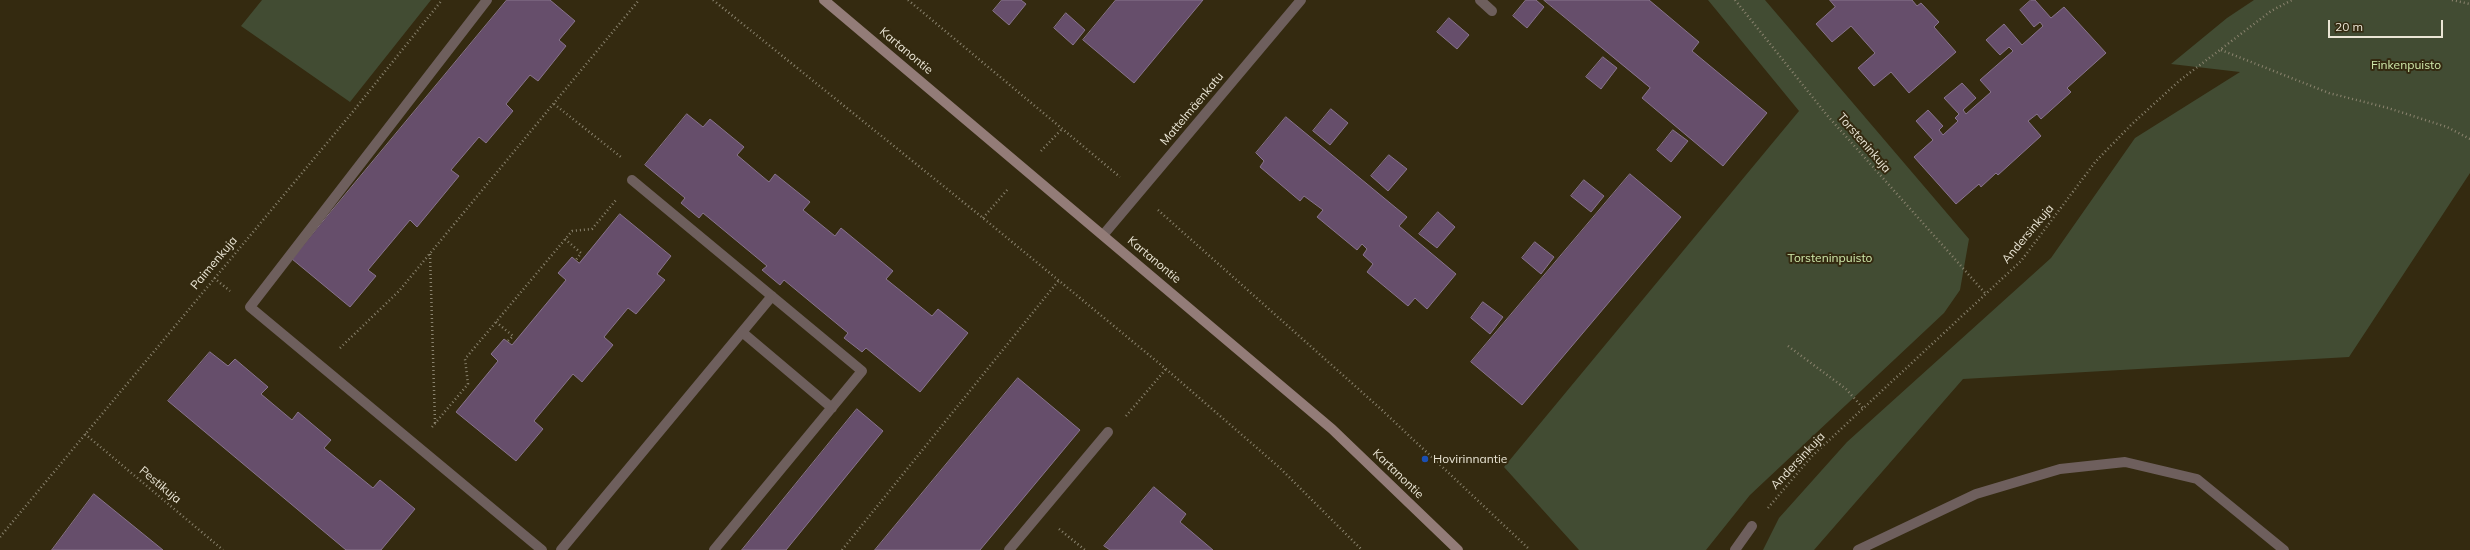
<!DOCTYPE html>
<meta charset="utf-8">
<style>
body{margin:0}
#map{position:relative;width:2470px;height:550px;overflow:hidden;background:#342a10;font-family:Mulish,sans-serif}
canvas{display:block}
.scale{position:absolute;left:2328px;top:20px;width:115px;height:18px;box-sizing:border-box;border:2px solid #eae5d5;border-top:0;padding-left:5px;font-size:12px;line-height:14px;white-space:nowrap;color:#eae5d5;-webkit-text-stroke:3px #342a10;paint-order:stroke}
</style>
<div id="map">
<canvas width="2470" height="550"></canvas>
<div class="scale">20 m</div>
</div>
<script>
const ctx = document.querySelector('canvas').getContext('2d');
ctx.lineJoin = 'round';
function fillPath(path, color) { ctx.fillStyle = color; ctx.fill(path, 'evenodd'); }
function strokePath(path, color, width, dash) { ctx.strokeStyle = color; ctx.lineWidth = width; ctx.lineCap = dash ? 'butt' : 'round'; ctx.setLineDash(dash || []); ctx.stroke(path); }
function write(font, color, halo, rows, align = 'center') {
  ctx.font = font + ' Mulish,sans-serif'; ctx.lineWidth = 4; ctx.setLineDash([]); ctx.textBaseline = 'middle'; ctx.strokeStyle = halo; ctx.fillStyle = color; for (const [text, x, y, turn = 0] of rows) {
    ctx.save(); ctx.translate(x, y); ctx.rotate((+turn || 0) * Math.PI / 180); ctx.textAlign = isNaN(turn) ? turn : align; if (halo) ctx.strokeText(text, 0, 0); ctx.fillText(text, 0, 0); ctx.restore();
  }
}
fillPath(new Path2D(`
 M262,0h169l-81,102 -109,-76z
 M1708,0h57l204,239 -9,51 -16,23 -194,182 -44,55h-127l-75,-83 295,-356z
 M2254,0h216v173l-121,184 -386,22 -149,171h-51l16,-32 68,-76 204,-184 84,-120 105,-66 -69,-8 56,-46z`), '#424c33');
const building = new Path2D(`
 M507,0h43l25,21 -16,19 7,6 -28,35 -8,-6 -24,29 7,7 -27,32 -7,-6 -28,33 8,6 -42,51 -7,-7 -42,50 8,6 -26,31 -58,-48z
 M1002,0h19l5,4 -17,21 -16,-14z
 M1116,0h87l-69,83 -51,-43z
 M1526,0h10l8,7 -17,21 -14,-12z
 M1544,0h105l50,42 -7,9 75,62 -44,53 -81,-68 8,-10z
 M1830,0h82l5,6 4,-3 18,19 -5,5 22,25 -47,41 -18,-21 -17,14 -16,-18 17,-15 -24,-27 -19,16 -16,-18 19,-17z
 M2031,0h4l16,18 13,-11 42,46 -39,35 4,4 -30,27 -4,-5 -9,7 13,15 -43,39 -2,-2 -15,14 -2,-3 -23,20 -42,-47 19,-17 -17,-19 12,-11 15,16 -4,4 4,5 15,-14 -3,-3 4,-4 -15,-16 18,-15 14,15 -13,12 3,4 25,-22 -11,-12 33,-29 -4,-4 -9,8 -14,-15 18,-16 18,21 21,-19 -3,-4 -6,5 -14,-17z
 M1066,13l19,17 -12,15 -19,-17z
 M1449,18l20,17 -12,14 -20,-17z
 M1603,57l14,11 -16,21 -15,-12z
 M1331,109l17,14 -18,22 -17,-14z
 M687,114l16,13 7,-8 34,28 -7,8 32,27 6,-8 35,28 -7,8 32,26 6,-8 52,43 -7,8 46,37 6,-7 30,24 -48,59 -54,-44 -4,4 -18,-14 4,-5 -64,-53 -4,5 -18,-15 5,-4 -64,-53 -4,5 -18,-15 4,-5 -40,-33z
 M1286,117l121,100 -8,9 57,48 -29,35 -12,-11 -7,8 -41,-34 6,-8 -10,-9 4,-6 -5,-5 -5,6 -40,-33 6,-7 -19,-14 -4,5 -40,-34 4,-6 -8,-8z
 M1673,130l15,11 -17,21 -14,-12z
 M1389,155l18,14 -19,22 -17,-15z
 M1630,174l51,43 -159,188 -51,-43z
 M1584,180l20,16 -13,16 -20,-16z
 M1438,212l17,15 -18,21 -18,-14z
 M620,214l51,42 -14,18 8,6 -29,34 -8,-6 -24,29 9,8 -31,37 -9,-8 -39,47 9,8 -27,32 -60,-49 42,-51 -7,-7 13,-15 8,6 54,-65 -8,-7 14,-16 7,6z
 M1535,242l19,15 -13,17 -19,-16z
 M1483,302l20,15 -13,17 -19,-16z
 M210,352l18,14 7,-7 33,28 -7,7 31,26 6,-8 33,28 -7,8 49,40 7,-8 35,29 -34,41h-35l-178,-149z
 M1018,378l62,52 -100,120h-105z
 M857,409l26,22 -97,119h-44z
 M1154,487l32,27 -6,8 33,28h-103l-6,-4z
 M94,494l69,56h-111z`);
fillPath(building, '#664e6b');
strokePath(building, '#88748d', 1);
strokePath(new Path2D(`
 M713,0l270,218 183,151 114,99 82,82
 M908,0l212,177
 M1735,0l91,114 159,179
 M2452,0l18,4
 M2221,50l108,43 59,15 59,19 23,12
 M554,104l67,53
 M1041,151l20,-21
 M1158,210l224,200 148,140
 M983,218l25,-29
 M565,239l16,14 -5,7
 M430,254l5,169
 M214,278l16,13
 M496,322l17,14 -5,5
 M1788,346l58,43 17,19
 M340,348l59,-57 240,-291
 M1126,416l40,-47
 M432,427l36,-43 -3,-25 107,-128 20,-2 24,-29
 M85,434l138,116
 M1768,508l43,-51 210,-196 75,-100 36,-37 47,-43 92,-70 21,-11
 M1059,529l26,21
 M0,537l351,-423 91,-114
 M842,550l217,-270`), '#8b846f', 2.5, [1, 3]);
strokePath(new Path2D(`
 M487,0l-237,307 292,243
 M1480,0l12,11
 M632,180l230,191 -148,179
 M742,332l90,76
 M561,550l211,-254
 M1009,550l99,-118
 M1858,550l118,-56 84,-25 65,-7 72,17 87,71`), '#6e5f5d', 10);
strokePath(new Path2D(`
 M1104,234l197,-234
 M1735,550l17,-24`), '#6e5f5d', 10);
strokePath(new Path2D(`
 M824,0l508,429 126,121`), '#937c78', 10);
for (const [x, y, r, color] of [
 [1425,459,4,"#1a4fb4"]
]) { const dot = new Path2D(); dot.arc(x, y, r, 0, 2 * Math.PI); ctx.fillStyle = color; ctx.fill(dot); strokePath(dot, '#342a10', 1.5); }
write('12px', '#eae5d5', '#342a10', [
 ["Kartanontie",906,51,40],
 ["Mattelmäenkatu",1192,109,-50],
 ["Torsteninkuja",1864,143,49],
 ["Andersinkuja",2028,234,-50],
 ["Kartanontie",1154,260,40],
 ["Paimenkuja",214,263,-50],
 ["Andersinkuja",1798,461,-47],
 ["Kartanontie",1398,474,44],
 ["Pestikuja",160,485,40]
]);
write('12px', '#cfe8aa', '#342a10', [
 ["Finkenpuisto",2406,65],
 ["Torsteninpuisto",1830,258]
]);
write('12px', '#eae5d5', '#342a10', [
 ["Hovirinnantie",1433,459]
], 'left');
</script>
